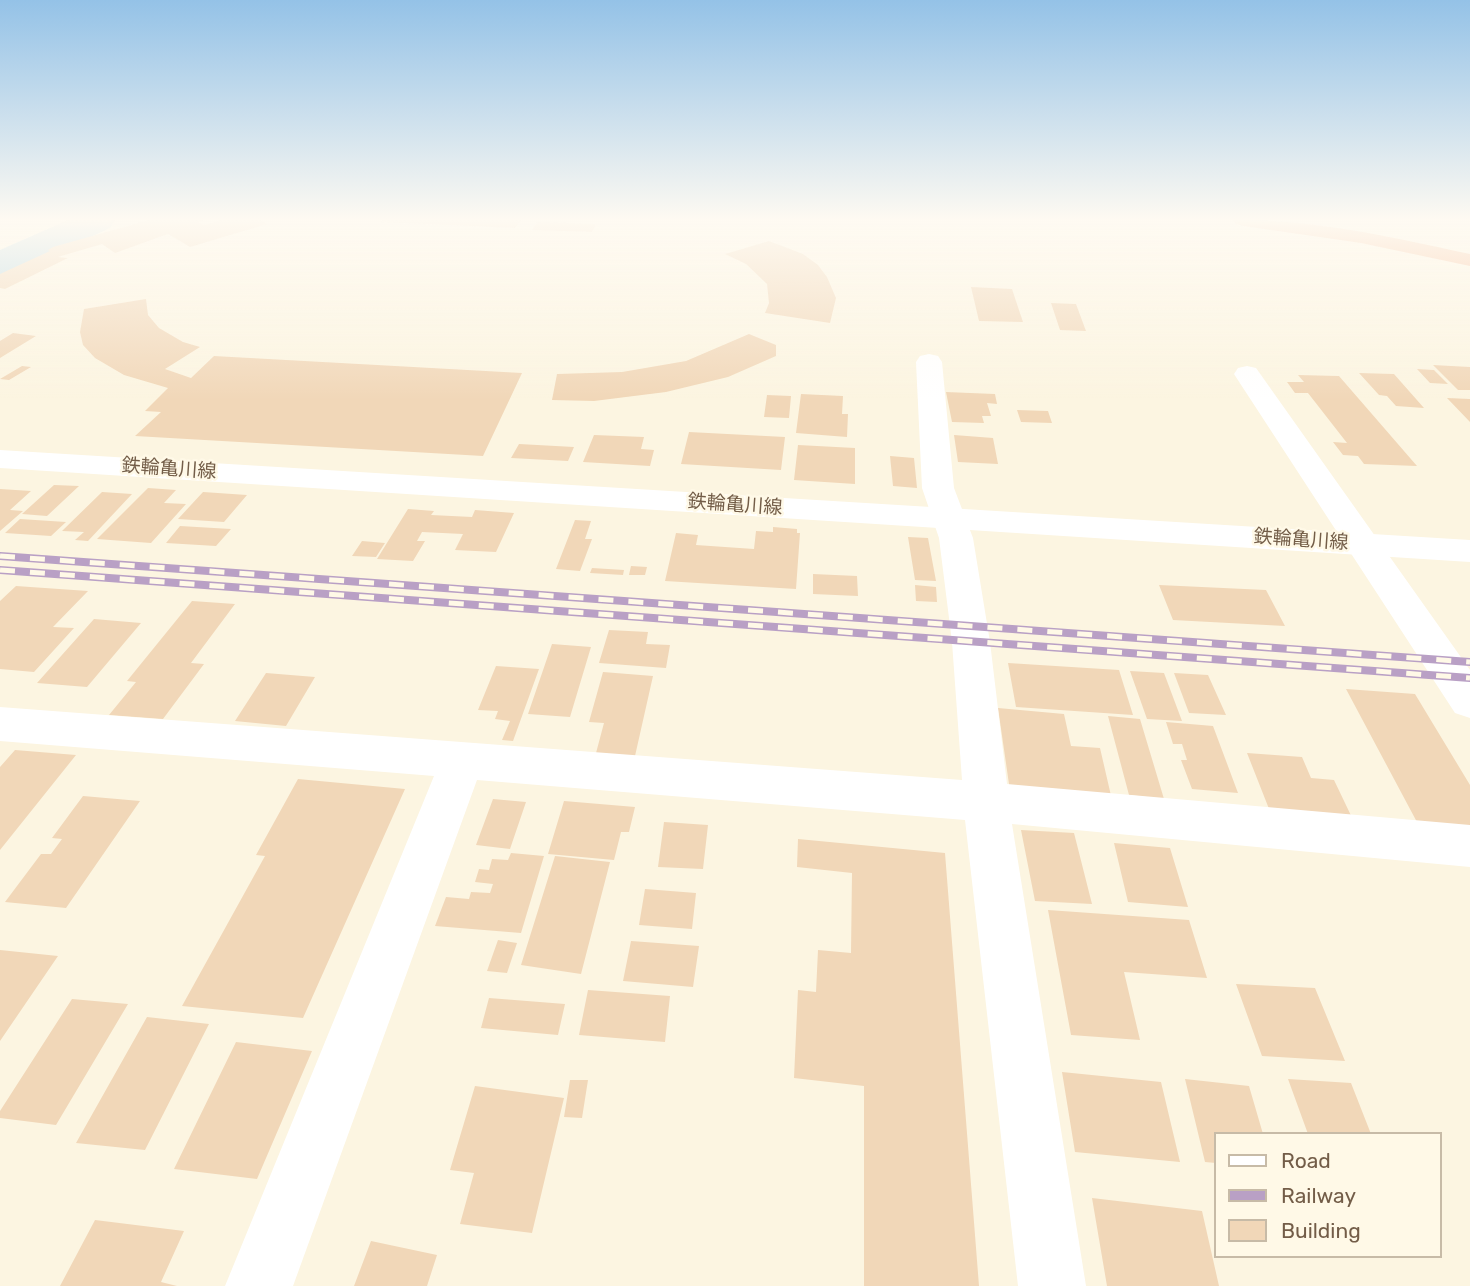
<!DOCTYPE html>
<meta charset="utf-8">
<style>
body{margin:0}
#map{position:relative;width:1470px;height:1286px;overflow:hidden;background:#fcf5e1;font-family:Rubik,sans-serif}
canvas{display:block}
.legend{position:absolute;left:1214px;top:1132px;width:228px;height:126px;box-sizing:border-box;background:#fff9e7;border:2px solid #c7bba7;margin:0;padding:9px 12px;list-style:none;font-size:21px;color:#735d48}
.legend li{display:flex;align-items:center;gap:14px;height:35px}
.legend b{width:35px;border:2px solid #c7bba7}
</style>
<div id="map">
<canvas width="1470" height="1286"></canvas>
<ul class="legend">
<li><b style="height:9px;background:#fff"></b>Road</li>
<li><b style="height:9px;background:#b9a0c5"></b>Railway</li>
<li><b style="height:19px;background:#f1d7b8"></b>Building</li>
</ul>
</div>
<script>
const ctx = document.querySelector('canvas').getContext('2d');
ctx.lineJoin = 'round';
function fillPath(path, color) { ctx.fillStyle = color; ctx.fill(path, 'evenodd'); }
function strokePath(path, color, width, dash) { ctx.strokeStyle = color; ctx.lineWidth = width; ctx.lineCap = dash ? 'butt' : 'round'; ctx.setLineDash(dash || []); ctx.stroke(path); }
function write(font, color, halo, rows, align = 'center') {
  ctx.font = font + ' Rubik,"Noto Sans JP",sans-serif'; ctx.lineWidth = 5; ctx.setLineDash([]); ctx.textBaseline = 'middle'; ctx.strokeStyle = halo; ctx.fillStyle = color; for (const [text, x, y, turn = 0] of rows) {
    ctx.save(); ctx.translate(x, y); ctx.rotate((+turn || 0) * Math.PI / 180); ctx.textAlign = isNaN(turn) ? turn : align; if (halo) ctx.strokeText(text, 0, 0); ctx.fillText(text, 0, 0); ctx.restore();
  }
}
fillPath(new Path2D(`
 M68,220h47l-5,8 -96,45 -14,4v-27z`), '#b6d8e5');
fillPath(new Path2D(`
 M149,220h55l-6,2 6,3 17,-5h39l7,4 -77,23 -22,-13 -53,19 -13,-9 -44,13 10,1 -63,31 -5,-1v-14l50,-23 -2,-1 5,-3z
 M383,220h138l-6,8 -135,-6z
 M537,222l59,2 -4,8 -60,-2z
 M769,241l34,13 15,11 9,12 9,21 -6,25 -65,-10 4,-10 -2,-19 -21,-20 -21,-10z
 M971,287l41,2 11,33 -44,-1z
 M146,299l2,16 11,13 24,14 17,5 -35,22 26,9 23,-22 308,17 -39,83 -348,-20 26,-24 -16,-1 23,-23 -44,-13 -29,-17 -12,-13 -3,-13 4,-23z
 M1051,303l25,1 10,27 -26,-1z
 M13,333l23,3 -36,22v-17z
 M749,334l27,11v11l-48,21 -62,15 -72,9 -42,-1 5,-26 65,-2 64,-11z
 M1433,365l37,2v23h-12z
 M22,366l9,1 -22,13 -9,-1z
 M1417,369l17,1 14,14 -18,-1z
 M1359,373l35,1 30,34 -28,-2 -9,-10 -8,-1z
 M1298,375l41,1 78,90 -53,-2 -6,-8 -15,-1 -10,-13 14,1 -39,-50h-13l-8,-11h17z
 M946,392l49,2 2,10 -10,-1 4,13h-9l2,7 -32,-1z
 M801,394l42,2 -1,18h6l-1,23 -51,-4z
 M767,395l24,1 -2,22 -25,-1z
 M1447,398l23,1v23z
 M1017,410l31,1 4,12 -31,-1z
 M689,432l96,5 -4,33 -100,-6z
 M594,435l50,2 -3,12 13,1 -4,16 -67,-4z
 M954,435l39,3 5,26 -40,-2z
 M519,444l55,3 -6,14 -57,-3z
 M798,445l57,3v36l-61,-4z
 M890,456l24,2 3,30 -24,-2z
 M54,485l25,1 -32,30 -25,-2z
 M148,488l28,2 -12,13 22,1 -35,39 -54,-4z
 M0,489l31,2 -21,19 13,1 -23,20z
 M102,492l30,2 -44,47 -13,-1 9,-8 -22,-1z
 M203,492l44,3 -23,27 -46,-3z
 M408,509l26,2 -3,4 41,2 3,-7 39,3 -18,39 -41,-2 8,-16 -41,-2 -5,9h8l-12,20 -36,-2z
 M20,519l46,3 -15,14 -46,-3z
 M575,520l16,1 -6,18h7l-12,32 -24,-2z
 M180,526l51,3 -15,17 -50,-3z
 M773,527l24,2v4h3l-4,56 -131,-8 11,-48 22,2 -2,10 58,4 2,-18 17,1z
 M908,537l20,1 8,43 -21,-1z
 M362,541l23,2 -9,14 -24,-1z
 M631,566l16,1 -2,8h-16z
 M592,568l32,2 -1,5 -33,-2z
 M813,574l44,2 1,20 -45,-2z
 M915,585l21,2 1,15 -21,-1z
 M1159,585l107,5 19,36 -112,-6z
 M16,586l72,5 -35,36 21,1 -40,44 -34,-3v-68z
 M192,601l43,3 -44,59 13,1 -41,55 -54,-4 27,-33 -9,-1z
 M94,619l47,4 -54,64 -50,-4z
 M609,630l39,2 -2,12 24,1 -4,23 -67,-5z
 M552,644l39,3 -21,70 -42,-3z
 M1008,663l111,7 14,45 -117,-8z
 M496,666l43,3 -26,72 -11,-1 8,-19 -15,-2 3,-8 -20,-1z
 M1130,671l34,2 18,48 -35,-2z
 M603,672l50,4 -18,80 -39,-3 8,-30 -15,-1z
 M266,673l49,4 -29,49 -51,-5z
 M1174,673l34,2 18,40 -37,-2z
 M1346,689l69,5 55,91v44l-52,-5z
 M998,708l66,6 7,32 29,2 12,52 -102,-9z
 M1108,716l32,3 24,80 -35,-4z
 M1166,722l47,4 25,67 -46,-4 -11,-29h6l-5,-16h-9z
 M15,750l61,5 -76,95v-83z
 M1247,753l55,4 9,21 23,2 22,46 -83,-7z
 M298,779l107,10 -102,229 -121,-12 83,-150 -9,-1z
 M83,796l57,5 -74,107 -61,-6 36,-48h10l11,-15 -10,-1z
 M493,799l33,3 -16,47 -34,-4z
 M564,801l71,6 -6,25h-8l-7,28 -66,-6z
 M664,822l44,3 -5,44 -45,-2z
 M1021,830l53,3 18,71 -57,-3z
 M798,839l147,14 34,433h-115v-200l-70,-8 4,-88 18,2 2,-42 33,3 1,-80 -55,-6z
 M1114,843l56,5 18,59 -60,-5z
 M511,853l33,3 -23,77 -86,-7 11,-29 23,2 2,-7 19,1 3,-9 -18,-2 4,-13 10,1 3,-11 16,1z
 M555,856l55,6 -29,112 -60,-9z
 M645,889l51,4 -4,36 -53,-4z
 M1048,910l141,10 18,58 -83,-6 16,68 -69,-5z
 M498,940l19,3 -10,30 -20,-2z
 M631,941l68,5 -6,41 -70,-6z
 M0,950l58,6 -58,85z
 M1236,984l79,4 30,73 -83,-5z
 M588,990l82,6 -5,46 -86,-7z
 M489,998l76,6 -7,31 -77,-7z
 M72,999l56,5 -72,121 -56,-7v-7z
 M147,1017l62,7 -64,126 -69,-7z
 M236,1042l76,9 -55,128 -83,-10z
 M1062,1072l99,10 19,80 -105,-10z
 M1185,1079l64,7 14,48h-47v29l-11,-1z
 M1288,1079l63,4 20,51h-63z
 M570,1080h18l-6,38 -18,-1z
 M475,1086l89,12 -32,135 -72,-9 14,-51 -24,-3z
 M1092,1198l110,13 17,75h-112z
 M95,1220l89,11 -23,51 16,4h-117z
 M371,1241l66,14 -10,31h-73z`), '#f1d7b8');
fillPath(new Path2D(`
 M929,354l9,2 4,6 12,126 19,50 17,104 17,142 463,41v42l-458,-43 74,462h-68l-53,-466 -488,-40 -184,506h-68l209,-510 -434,-35v-34l962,73 -10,-138 -13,-104 -17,-50 -6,-126 4,-6z
 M1247,366l9,2 214,302v48l-15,-5 -221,-339 4,-6z`), '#fff');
fillPath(new Path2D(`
 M0,450l1470,90v22l-1470,-94z`), '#fff');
fillPath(new Path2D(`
 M1233,220c81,-1 158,17 237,34v12l-109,-23 -118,-17 -7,-2z`), '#f7bd97');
const rail = new Path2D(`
 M0,556l1470,106
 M0,570l1470,108`);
strokePath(rail, '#b9a0c5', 8);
strokePath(rail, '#fff9e7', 5, [15]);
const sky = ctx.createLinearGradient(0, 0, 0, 400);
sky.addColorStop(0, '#94c2e7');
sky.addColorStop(0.55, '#fefaf2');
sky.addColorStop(1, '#fefaf200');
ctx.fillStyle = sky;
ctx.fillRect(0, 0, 1470, 400);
write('19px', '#735d48', '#fff9e7', [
 ["鉄輪亀川線",169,469,4],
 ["鉄輪亀川線",735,505,4],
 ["鉄輪亀川線",1301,540,4]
]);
</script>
